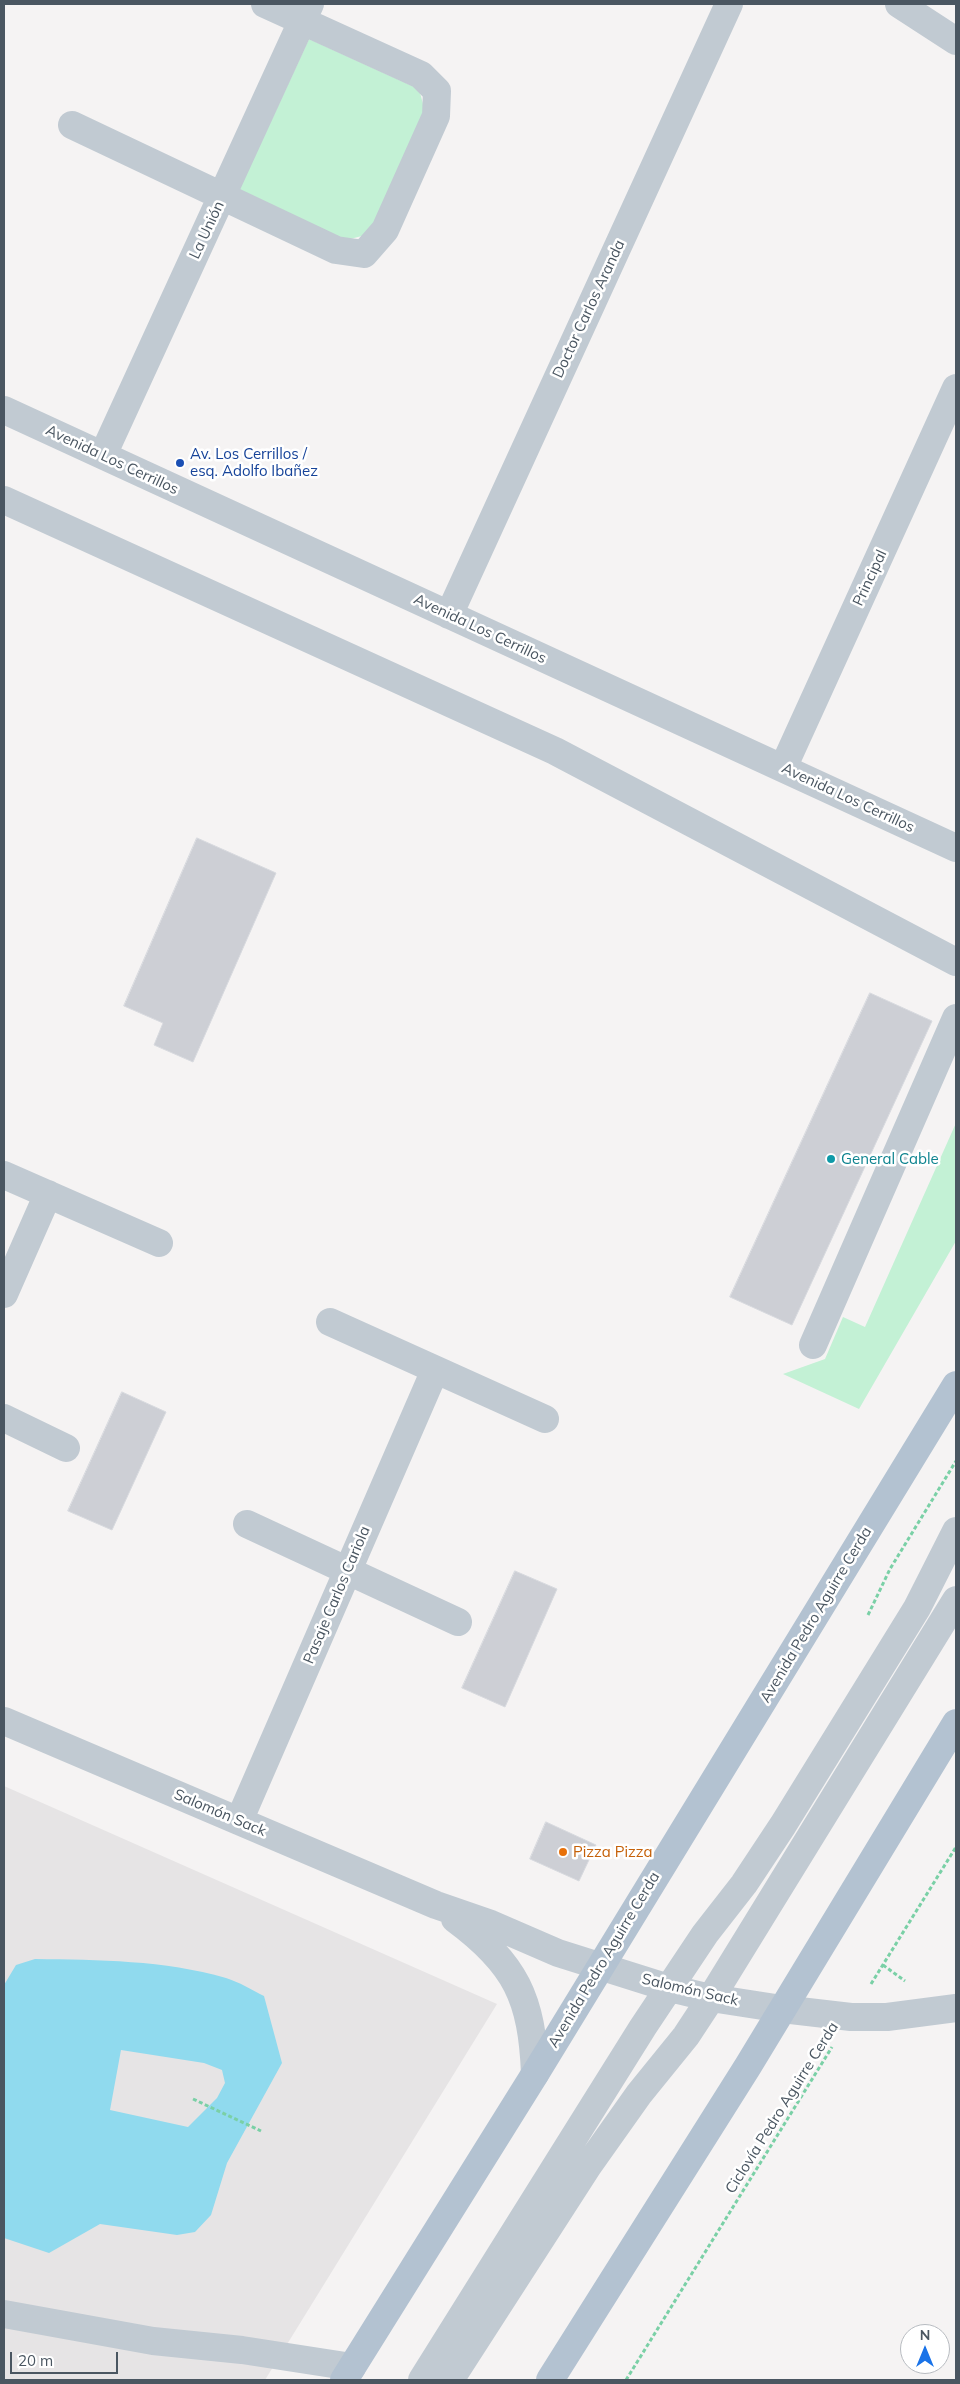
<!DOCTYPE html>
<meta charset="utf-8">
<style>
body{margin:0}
#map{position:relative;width:960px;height:2384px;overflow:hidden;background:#f5f3f3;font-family:Mulish,sans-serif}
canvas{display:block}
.frame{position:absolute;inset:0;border:5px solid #4a5661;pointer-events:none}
.north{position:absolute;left:900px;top:2324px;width:50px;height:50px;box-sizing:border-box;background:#fff;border:1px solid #b7bbc0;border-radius:50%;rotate:0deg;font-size:14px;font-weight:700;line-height:20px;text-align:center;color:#4a5661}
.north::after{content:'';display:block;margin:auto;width:18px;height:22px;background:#1a73e8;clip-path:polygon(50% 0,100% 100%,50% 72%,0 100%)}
.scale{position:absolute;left:10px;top:2352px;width:108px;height:22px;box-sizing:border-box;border:2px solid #4a5661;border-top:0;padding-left:6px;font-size:15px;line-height:18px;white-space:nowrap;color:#4a5661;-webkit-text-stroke:4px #fff;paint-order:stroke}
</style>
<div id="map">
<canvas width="960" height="2384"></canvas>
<div class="frame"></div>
<div class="north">N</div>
<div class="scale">20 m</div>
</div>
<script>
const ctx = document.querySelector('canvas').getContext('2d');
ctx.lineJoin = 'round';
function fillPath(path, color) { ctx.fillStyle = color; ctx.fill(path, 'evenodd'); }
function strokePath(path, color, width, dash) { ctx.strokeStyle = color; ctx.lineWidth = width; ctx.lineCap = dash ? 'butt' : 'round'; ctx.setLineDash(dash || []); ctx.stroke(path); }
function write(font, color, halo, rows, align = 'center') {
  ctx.font = font + ' Mulish,sans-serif'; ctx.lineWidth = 5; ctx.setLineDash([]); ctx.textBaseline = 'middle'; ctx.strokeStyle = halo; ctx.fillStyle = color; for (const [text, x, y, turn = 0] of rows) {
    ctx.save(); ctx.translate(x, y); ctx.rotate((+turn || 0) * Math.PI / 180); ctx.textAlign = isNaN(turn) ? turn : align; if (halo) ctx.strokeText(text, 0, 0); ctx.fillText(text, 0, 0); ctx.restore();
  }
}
fillPath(new Path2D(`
 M4,1786l493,218 -232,376h-261z`), '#e6e4e5');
fillPath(new Path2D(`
 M309,39l110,50 7,26 -56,119 -24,6 -107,-50z
 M956,1123v118l-97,168 -76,-35 42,-15 18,-42 22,10z`), '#c3f1d5');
fillPath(new Path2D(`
 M35,1959c64,1 129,1 191,19 13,4 26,12 38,18l18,67 -55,100 -16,52 -16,17 -18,3 -77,-11 -51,29 -45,-15v-253l12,-20zM121,2050l83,13 18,7 3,13 -8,15 -29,29 -78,-17z`), '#90daee');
const building = new Path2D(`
 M197,838l79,35 -83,189 -39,-17 9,-22 -39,-17z
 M870,993l62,28 -140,304 -62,-28z
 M122,1392l44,20 -54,118 -44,-19z
 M515,1571l42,18 -52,118 -43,-19z
 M546,1822l50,23 -17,36 -49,-22z`);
fillPath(building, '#cdcfd5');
strokePath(building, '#d7d9de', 1);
strokePath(new Path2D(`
 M868,1615l22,-46 66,-108
 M883,1965l22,16
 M871,1984l85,-137
 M193,2099l68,32
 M626,2380l206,-333`), '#7ad0a6', 3, [4, 2.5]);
strokePath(new Path2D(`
 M899,4l57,37
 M72,125l264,125 28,4 21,-24 51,-114 1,-25 -16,-16 -156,-71
 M4,410l952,438
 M103,455l207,-451
 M4,500l551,251 401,211
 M449,615l280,-611
 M783,768l173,-380
 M4,1175l155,68
 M4,1294l44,-100
 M330,1322l215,97
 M813,1345l143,-327
 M4,1418l62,30
 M247,1524l211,98
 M4,1721l432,184 55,19 67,29 111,35 42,10 71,11 69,8h36l69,-9
 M239,1821l196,-451
 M455,1919c61,45 77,79 80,155
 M4,2314l149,27 89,9 110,17
 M422,2380l221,-353 62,-93 39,-50 39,-59 134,-217 39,-77
 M450,2380l138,-214 51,-72 47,-58 25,-38 245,-398`), '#c1cad2', 28);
strokePath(new Path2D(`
 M344,2380l191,-306 421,-689
 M550,2380l198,-314 208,-343`), '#b3c2d1', 28);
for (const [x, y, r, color] of [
 [180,463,5,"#1a4fb4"],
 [831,1159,5,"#0f9aa8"],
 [563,1852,5,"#e8710a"]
]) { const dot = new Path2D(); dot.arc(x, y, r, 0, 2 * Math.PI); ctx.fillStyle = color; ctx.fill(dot); strokePath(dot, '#fff', 2); }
write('15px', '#4a5661', '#fff', [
 ["La Unión",207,230,-65],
 ["Doctor Carlos Aranda",589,309,-65],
 ["Avenida Los Cerrillos",112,460,25],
 ["Principal",870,578,-65],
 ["Avenida Los Cerrillos",480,629,25],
 ["Avenida Los Cerrillos",848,798,25],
 ["Pasaje Carlos Cariola",337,1595,-67],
 ["Avenida Pedro Aguirre Cerda",816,1615,-59],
 ["Salomón Sack",220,1813,23],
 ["Avenida Pedro Aguirre Cerda",604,1960,-59],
 ["Salomón Sack",690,1990,13],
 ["Ciclovía Pedro Aguirre Cerda",782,2108,-58]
]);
write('15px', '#164399', '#fff', [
 ["Av. Los Cerrillos /",190,454],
 ["esq. Adolfo Ibañez",190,471]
], 'left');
write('15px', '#0d838f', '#fff', [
 ["General Cable",841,1159]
], 'left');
write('15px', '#c56008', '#fff', [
 ["Pizza Pizza",573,1852]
], 'left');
</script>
